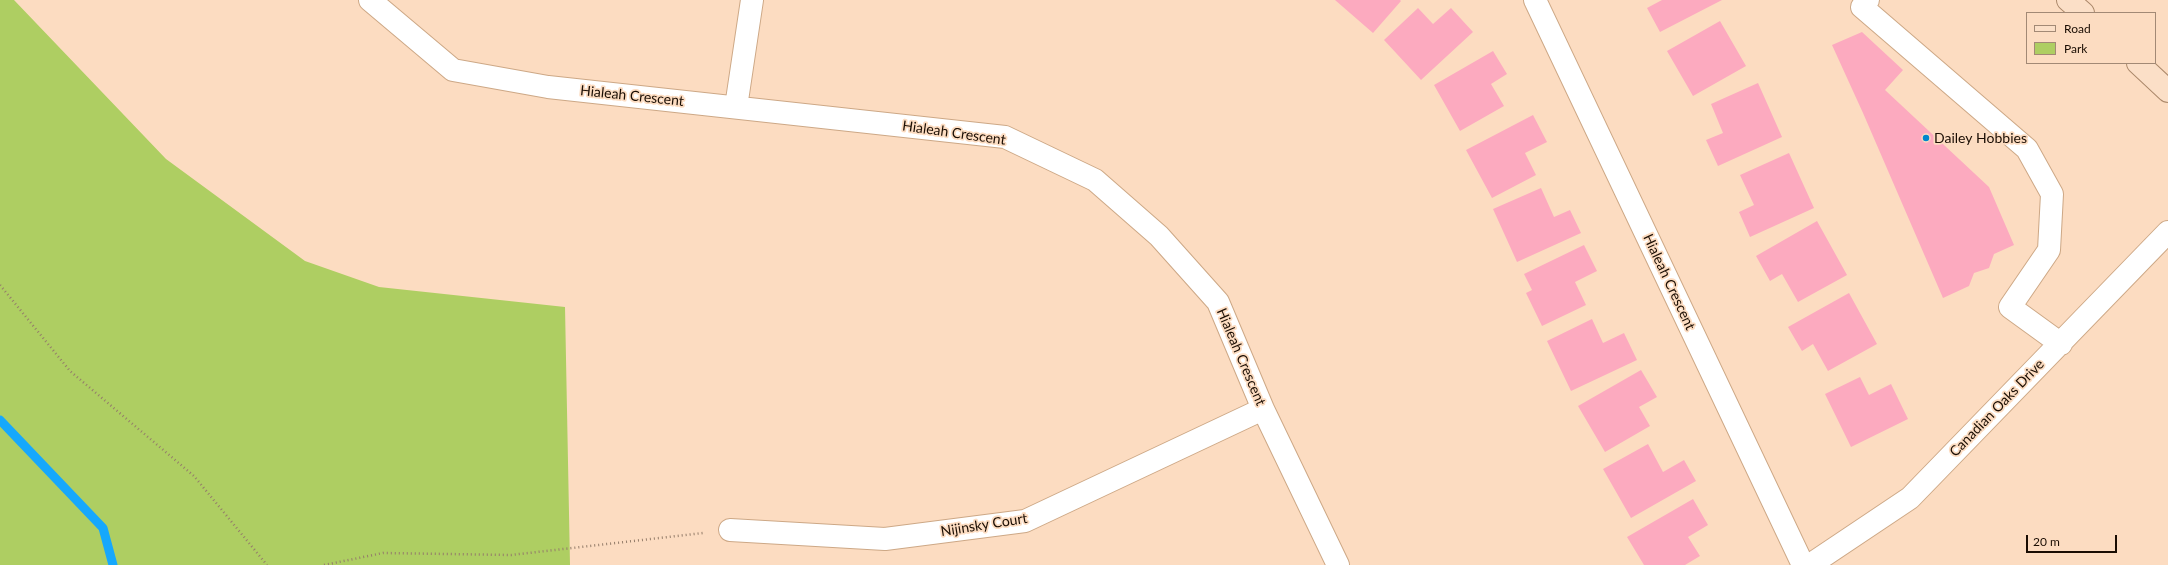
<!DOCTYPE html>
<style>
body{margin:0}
#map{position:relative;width:2168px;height:565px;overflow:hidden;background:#fcdcc1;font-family:Lato,sans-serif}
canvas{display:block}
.legend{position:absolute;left:2026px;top:12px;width:130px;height:52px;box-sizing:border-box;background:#fcdcc1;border:1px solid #a28975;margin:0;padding:5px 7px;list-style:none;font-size:12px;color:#1a0d03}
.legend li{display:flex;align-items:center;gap:8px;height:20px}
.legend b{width:20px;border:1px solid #a28975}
.scale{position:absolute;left:2026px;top:535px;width:91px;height:18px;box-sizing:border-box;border:2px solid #1a0d03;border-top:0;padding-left:5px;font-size:12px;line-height:14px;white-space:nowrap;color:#1a0d03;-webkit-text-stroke:3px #fcdcc1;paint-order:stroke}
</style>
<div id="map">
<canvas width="2168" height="565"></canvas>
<ul class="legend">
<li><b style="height:5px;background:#fbdfc7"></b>Road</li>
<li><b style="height:11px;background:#aece62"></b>Park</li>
</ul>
<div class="scale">20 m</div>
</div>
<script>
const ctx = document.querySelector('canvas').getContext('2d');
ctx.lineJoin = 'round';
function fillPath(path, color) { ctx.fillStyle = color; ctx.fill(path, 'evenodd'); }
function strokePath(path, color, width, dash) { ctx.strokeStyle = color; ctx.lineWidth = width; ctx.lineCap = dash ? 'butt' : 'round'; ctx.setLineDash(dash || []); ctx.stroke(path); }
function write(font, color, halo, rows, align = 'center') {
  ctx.font = font + ' Lato,sans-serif'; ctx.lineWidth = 3.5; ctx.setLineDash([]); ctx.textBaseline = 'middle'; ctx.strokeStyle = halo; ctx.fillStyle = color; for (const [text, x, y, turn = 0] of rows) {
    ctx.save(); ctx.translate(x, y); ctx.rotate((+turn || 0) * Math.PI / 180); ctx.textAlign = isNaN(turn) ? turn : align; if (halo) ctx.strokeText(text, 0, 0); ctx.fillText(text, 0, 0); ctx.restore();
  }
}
fillPath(new Path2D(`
 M0,0h14l152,159 139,102 74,26 186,20 5,258h-570z`), '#aece62');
strokePath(new Path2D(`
 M0,420l103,108 10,37`), '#16a8fc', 9);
fillPath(new Path2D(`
 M1335,0h65l1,1 -28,32z
 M1662,0h60l-62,32 -13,-24z
 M1418,8l15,16 18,-16 22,24 -52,48 -37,-40z
 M1720,21l26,45 -53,30 -26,-45z
 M1862,32l41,38 -18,20 104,97 25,58 -20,9 -5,14 -15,5 -5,13 -26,12 -80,-185 -31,-68z
 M1493,51l14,23 -16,10 13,22 -44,25 -26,-46z
 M1758,83l24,54 -64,29 -12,-26 17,-7 -12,-29z
 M1533,115l14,27 -22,11 11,22 -44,23 -26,-48z
 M1789,153l25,55 -64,29 -11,-25 15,-7 -14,-30z
 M1541,188l13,29 16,-7 11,23 -64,29 -24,-53z
 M1817,221l30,54 -49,27 -16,-28 -12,7 -14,-25z
 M1584,245l13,26 -22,11 11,23 -44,21 -16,-33 6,-3 -8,-16z
 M1849,293l28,51 -49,27 -15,-27 -11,7 -14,-24z
 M1592,319l11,24 21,-10 13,27 -66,31 -24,-50z
 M1641,370l16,27 -18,10 11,19 -45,26 -27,-46z
 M1860,377l9,18 22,-11 17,35 -57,28 -26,-53z
 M1648,444l15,28 21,-12 12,21 -65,37 -28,-49z
 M1693,499l15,26 -20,12 12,19 -15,9h-41l-17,-28z`), '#fcaabf');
const minor = new Path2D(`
 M370,0l83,70 95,17 457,50 90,43 64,56 59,66 45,107 75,156
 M1535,0l268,565
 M1868,0l-6,7 165,142 25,45 -3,56 -39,57 51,37
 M736,107l16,-107
 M730,530l155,9 140,-18 238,-112
 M1810,565l100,-67 258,-266`);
const major = new Path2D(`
 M2068,0l15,13
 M2138,63l30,28`);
strokePath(minor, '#cda886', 24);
strokePath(major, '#ab886a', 24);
strokePath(new Path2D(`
 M0,285l70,86 124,105 73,89
 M324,565l59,-12 128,2 192,-22`), '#947d6a', 2.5, [1, 3]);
strokePath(minor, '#fff', 22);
strokePath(major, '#fbdfc7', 22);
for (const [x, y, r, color] of [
 [1926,138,4,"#0086cd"]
]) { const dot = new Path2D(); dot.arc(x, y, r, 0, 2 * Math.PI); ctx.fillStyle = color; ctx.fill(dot); strokePath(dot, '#fcdcc1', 1.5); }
write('14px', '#1a0d03', '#fcdcc1', [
 ["Hialeah Crescent",632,96,6],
 ["Hialeah Crescent",954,133,8],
 ["Hialeah Crescent",1669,282,65],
 ["Hialeah Crescent",1241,357,67],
 ["Canadian Oaks Drive",1997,408,-46],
 ["Nijinsky Court",984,525,-9]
]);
write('14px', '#1a0d03', '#fcdcc1', [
 ["Dailey Hobbies",1934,138]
], 'left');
</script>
